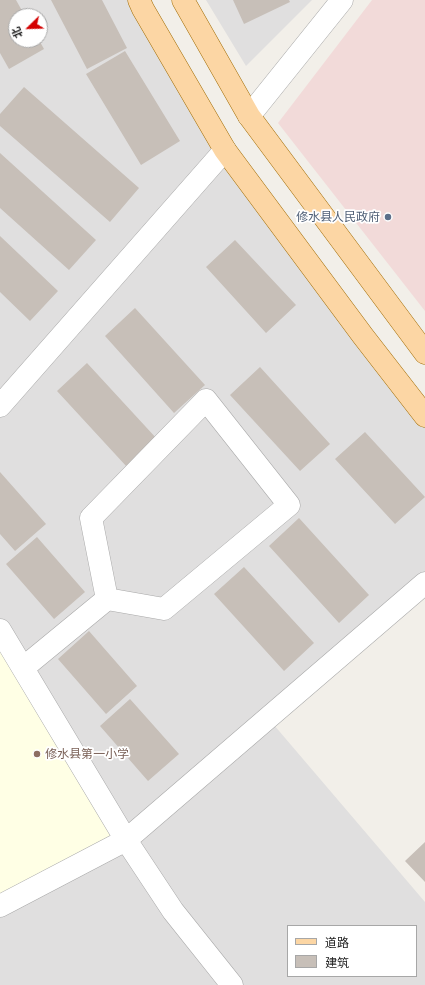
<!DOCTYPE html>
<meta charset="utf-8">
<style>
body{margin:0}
#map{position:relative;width:425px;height:985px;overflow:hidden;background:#f2efe9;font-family:"Work Sans","Noto Sans SC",sans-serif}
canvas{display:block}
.legend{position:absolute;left:287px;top:925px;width:130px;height:52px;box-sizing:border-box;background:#fff;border:1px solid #a7a7a7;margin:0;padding:5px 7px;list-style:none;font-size:12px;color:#222}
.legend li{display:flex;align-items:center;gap:8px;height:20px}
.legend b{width:20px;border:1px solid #a7a7a7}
.north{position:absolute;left:8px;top:8px;width:40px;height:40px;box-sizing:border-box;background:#fff;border:1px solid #a7a7a7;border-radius:50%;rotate:247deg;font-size:11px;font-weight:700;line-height:16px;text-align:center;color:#222}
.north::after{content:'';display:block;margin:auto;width:14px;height:18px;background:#d40000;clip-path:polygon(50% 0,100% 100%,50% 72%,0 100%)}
</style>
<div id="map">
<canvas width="425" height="985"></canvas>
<ul class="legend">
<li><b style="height:5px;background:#fcd6a4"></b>道路</li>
<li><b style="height:11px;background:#c7bfb8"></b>建筑</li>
</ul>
<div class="north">北</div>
</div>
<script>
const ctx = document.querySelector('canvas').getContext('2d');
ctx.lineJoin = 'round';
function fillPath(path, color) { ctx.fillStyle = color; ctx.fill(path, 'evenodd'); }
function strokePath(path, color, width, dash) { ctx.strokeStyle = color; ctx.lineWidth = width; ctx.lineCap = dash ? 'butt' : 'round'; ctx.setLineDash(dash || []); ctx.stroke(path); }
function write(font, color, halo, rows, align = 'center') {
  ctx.font = font + ' "Work Sans","Noto Sans SC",sans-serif'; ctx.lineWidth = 3.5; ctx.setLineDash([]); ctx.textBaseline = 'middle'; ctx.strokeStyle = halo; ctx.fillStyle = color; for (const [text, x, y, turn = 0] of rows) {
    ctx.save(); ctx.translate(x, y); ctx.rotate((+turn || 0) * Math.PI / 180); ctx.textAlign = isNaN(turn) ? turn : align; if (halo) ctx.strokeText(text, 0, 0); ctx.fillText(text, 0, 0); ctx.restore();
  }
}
fillPath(new Path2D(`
 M0,0h139l86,150 200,263v170l-157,135 157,184v83h-425zM16,16h24v24h-24zM288,926h128v50h-128z
 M206,0h106l-66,66z`), '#e0dfdf');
fillPath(new Path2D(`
 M372,0h53v311l-147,-188z`), '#f2dad9');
fillPath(new Path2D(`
 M0,630l126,210 -126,66z`), '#ffffe5');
fillPath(new Path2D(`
 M0,0h16l9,16h-9v24h23l5,9 -35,20 -9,-16z
 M51,0h51l25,48 -40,21z
 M233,0h56l1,2 -46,22z
 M125,51l55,90 -39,24 -55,-91z
 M24,87l115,101 -29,34 -110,-96v-12z
 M0,153l96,87 -27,30 -69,-62z
 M0,236l58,55 -28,30 -30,-29z
 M235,240l61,65 -30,28 -60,-66z
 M135,308l70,77 -31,28 -69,-77z
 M87,363l70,76 -30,28 -70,-76z
 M260,367l70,77 -30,27 -70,-76z
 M365,432l60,65 -30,27 -60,-65z
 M0,472l46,52 -31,27 -15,-17z
 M299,518l70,77 -30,28 -70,-77z
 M37,537l48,55 -31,27 -48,-55z
 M244,567l70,76 -30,28 -70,-77z
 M89,631l48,55 -31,28 -48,-55z
 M130,699l49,55 -31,27 -48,-55z
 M425,842v40l-20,-21z`), '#c7bfb8');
const minor = new Path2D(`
 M249,116l93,-116
 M0,406l225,-256
 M0,630l126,210 47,71 59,74
 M23,668l84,-69 57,10 125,-104 -83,-105 -115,118 16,81
 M0,906l126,-66 299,-257`);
const major = new Path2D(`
 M139,0l4,9 82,141 138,186 62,80
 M183,0l66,116 176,237`);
strokePath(minor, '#a9a9a9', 23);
strokePath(major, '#a06b00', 23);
strokePath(minor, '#fff', 22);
strokePath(major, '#fcd6a4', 22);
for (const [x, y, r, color] of [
 [388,217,4,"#5c6f8a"],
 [37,754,4,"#8d6e63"]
]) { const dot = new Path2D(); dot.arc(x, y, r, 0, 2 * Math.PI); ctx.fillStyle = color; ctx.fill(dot); strokePath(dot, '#fff', 1.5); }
write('12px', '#4e5e75', '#fff', [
 ["修水县人民政府",380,217]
], 'right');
write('12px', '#785e54', '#fff', [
 ["修水县第一小学",45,754]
], 'left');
</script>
